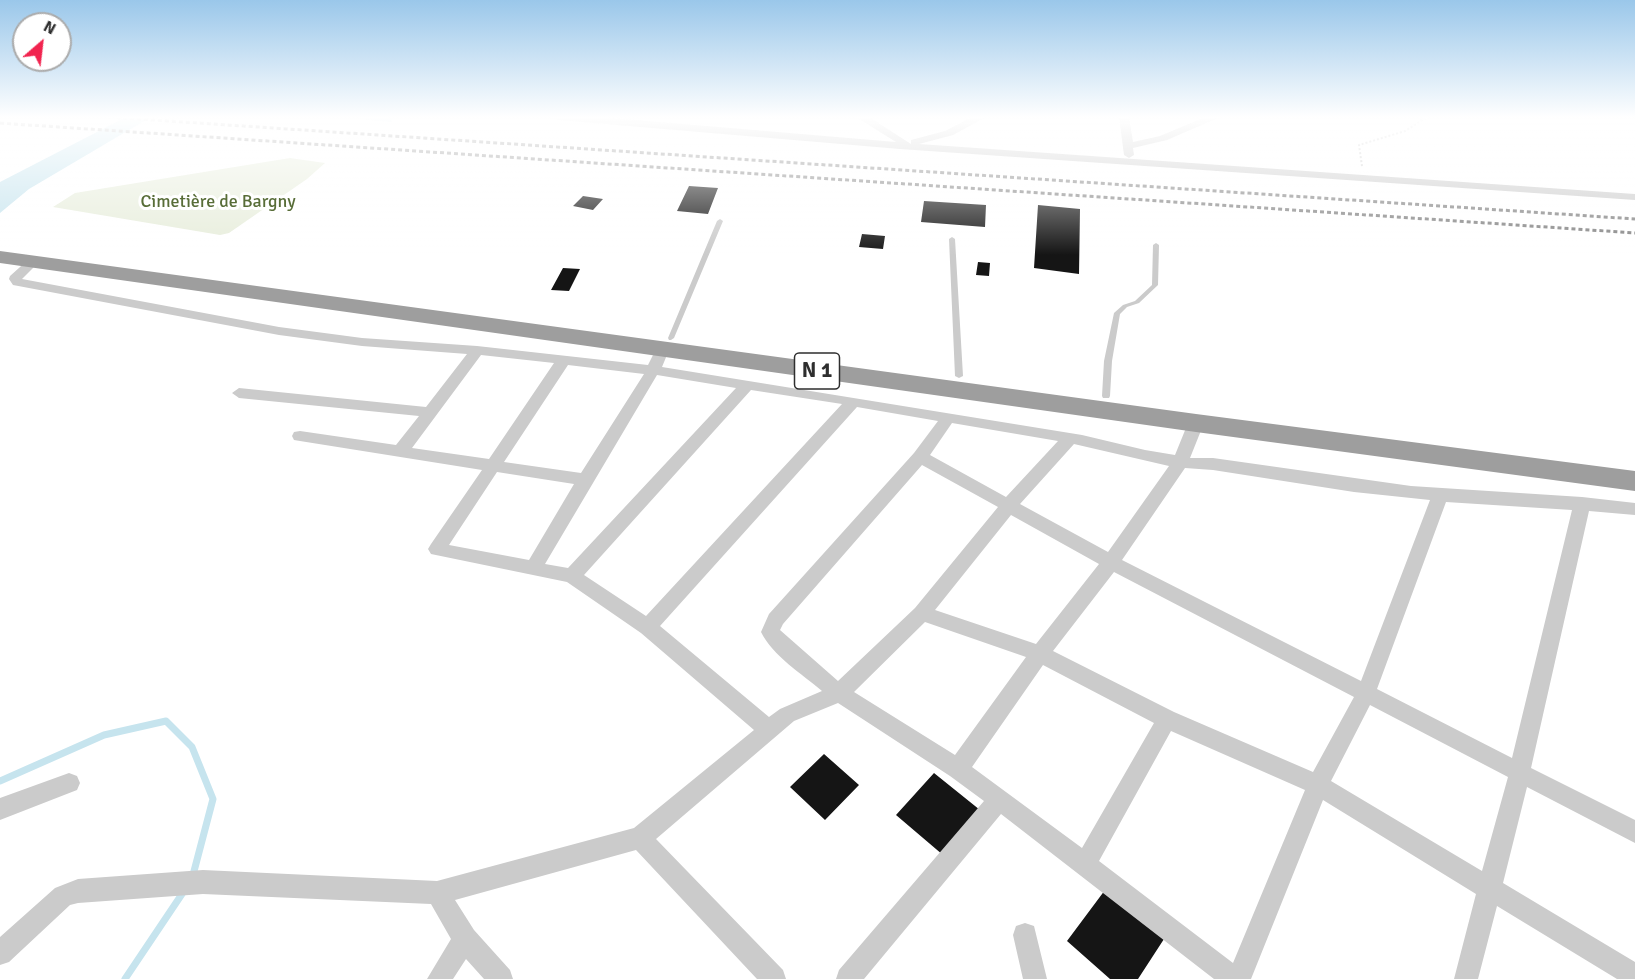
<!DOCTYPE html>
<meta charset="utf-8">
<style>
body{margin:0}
#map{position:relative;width:1635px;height:979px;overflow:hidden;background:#fff;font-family:Signika,sans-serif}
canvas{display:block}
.north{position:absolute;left:12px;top:12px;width:60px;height:60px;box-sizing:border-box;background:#fff;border:2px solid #ababab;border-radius:50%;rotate:28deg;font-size:16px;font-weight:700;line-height:24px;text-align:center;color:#2e2e2e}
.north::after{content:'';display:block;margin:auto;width:21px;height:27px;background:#f1244f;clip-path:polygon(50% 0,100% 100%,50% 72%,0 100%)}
</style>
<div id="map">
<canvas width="1635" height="979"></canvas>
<div class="north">N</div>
</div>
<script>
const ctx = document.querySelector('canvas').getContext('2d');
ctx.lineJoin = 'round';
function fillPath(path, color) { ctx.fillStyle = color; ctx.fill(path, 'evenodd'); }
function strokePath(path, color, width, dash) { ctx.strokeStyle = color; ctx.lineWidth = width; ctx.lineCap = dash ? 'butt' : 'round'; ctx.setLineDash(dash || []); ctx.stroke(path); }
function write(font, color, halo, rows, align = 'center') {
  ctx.font = font + ' Signika,sans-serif'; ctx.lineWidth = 6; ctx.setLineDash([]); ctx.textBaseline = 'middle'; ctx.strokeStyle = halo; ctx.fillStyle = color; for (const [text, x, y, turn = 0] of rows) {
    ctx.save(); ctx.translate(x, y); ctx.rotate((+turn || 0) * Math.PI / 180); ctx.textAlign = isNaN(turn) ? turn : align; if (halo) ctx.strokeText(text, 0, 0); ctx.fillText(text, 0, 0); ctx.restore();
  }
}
fillPath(new Path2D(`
 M290,158l35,5 -18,16 -78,54 -9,2 -167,-28 22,-14z`), '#e7eddb');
fillPath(new Path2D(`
 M126,117h25l-122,72 -29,24v-31z`), '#c6e4ee');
strokePath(new Path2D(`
 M363,117l27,3`), '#c6e4ee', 4);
strokePath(new Path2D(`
 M0,781l104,-46 62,-14 26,26 21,52 -20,76
 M125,979l59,-88`), '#c6e4ee', 7);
fillPath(new Path2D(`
 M689,186l29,2 -10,26 -31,-3z
 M583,196l20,3 -10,11 -20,-4z
 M924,201l62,4 -1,22 -64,-5z
 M1038,205l42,4 -1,65 -45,-6z
 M862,234l23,2 -2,13 -24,-2z
 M978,262l12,1 -1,13 -13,-1z
 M563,268l17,1 -11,22 -18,-1z
 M824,754l35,31 -34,35 -35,-33z
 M934,773l46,37 -37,45 -47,-40z
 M1105,890l59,49 -26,40h-28l-43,-38z`), '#151515');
strokePath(new Path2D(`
 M1362,166l-3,-21 46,-14 22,-14`), '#cbcbcb', 2, [2, 2]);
fillPath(new Path2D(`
 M720,219l3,2 -49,117 -3,2h-2l-1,-2 49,-117z
 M952,237l3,2 8,137 -4,2 -4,-2 -6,-137z
 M1156,243l3,2 -1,40 -19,18 -12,4 -7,7 -8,47 -2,35 -1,2h-6l-1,-2 2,-35 10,-48 9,-8 12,-4 17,-16 1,-40z`), '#cbcbcb');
fillPath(new Path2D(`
 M553,117h47l296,25 -40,-25h13l42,27v-4l34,-9 27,-14h14l-33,18 -34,9 716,50v6l-735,-51 -342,-29z
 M1119,117h10l4,25 27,-6 45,-19h15l-53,23 -34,8 1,7 -5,3 -5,-3z
 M33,258l6,4 -17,17 257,48 83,11 115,8 171,19 9,-18 5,-1 7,4 -7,17 420,68 63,15 30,5 13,-32 8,-5 8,5 -14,35h23l198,28 171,11 53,6v12l-46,-4 -58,257 104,52v23l-108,-56 -24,96 132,79v17h-18l-120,-73 -19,73h-24l22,-85 -153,-94 -72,179h-37l-213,-165 -137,165h-28l3,-9 145,-169 -34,-25 -112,-73 -44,18 -138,118 127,131 3,9h-29l-121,-129 -181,50 19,30 36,40 3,9h-29l-18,-20 -13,20h-26l24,-40 -20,-35 -228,-10 -125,9 -8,2 -61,57 -9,3v-28l55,-49 23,-9 125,-9 234,11 197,-53 120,-98 -113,-97 -74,-51 -136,-28 -3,-5 3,-5 51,-74 -182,-29 -6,-1 -2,-4 2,-4 6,-1 96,14 23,-29 -180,-18 -7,-5 7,-5 187,19 41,-53 -105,-8 -83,-11 -266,-50 -4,-6 1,-3 19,-17zM481,355l73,8 -65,96 -77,-11zM568,365l76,9 -63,99 -77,-11zM657,375l79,13 -168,180 -23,-4zM751,390l91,14 -196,212 -62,-41zM857,407l81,14 -24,32 -145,161 -8,18c12,24 41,42 61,59l-42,18 -11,8 -109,-91zM952,423l106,18 -52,56 -76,-42zM1074,444l95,22 -61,86 -88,-48zM922,465l76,42 -83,101 -77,73 -58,-51 3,-6zM1185,468l28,2 141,22 76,8 -69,181 -239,-121zM497,472l77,12 -45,76 -80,-15zM1446,502l126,8 -60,248 -135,-69zM1011,515l88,49 -63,80 -101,-34zM1114,572l240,125 -41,75 -139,-60 -121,-61zM925,622l101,35 -71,98 -101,-63zM1043,665l111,58 -72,125 -110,-81zM1370,705l138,72 -26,94 -151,-90zM1171,731l134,59 -72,173 -134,-102z
 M69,773l8,3 3,7 -3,7 -77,30v-22z
 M1025,923l9,3 13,53h-24l-10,-44 3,-9z`), '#cbcbcb');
fillPath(new Path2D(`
 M0,251l1196,163 439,57v20l-439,-59 -1196,-169z`), '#9e9e9e');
strokePath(new Path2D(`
 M109,117l1526,102
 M0,123l1635,110`), '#838383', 3, [4, 3]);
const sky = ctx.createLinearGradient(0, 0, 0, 255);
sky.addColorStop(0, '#9ac7ea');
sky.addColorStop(0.46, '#fff');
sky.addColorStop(1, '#ffffff00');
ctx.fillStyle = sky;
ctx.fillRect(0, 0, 1635, 255);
write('18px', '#586d38', '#fff', [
 ["Cimetière de Bargny",218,202]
]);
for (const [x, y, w] of [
 [817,371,45]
]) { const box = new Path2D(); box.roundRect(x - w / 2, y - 18, w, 36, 4.5); ctx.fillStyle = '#fff'; ctx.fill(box); strokePath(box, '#2e2e2e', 1.5); }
write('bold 21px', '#2e2e2e', null, [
 ["N 1",817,371]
]);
</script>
